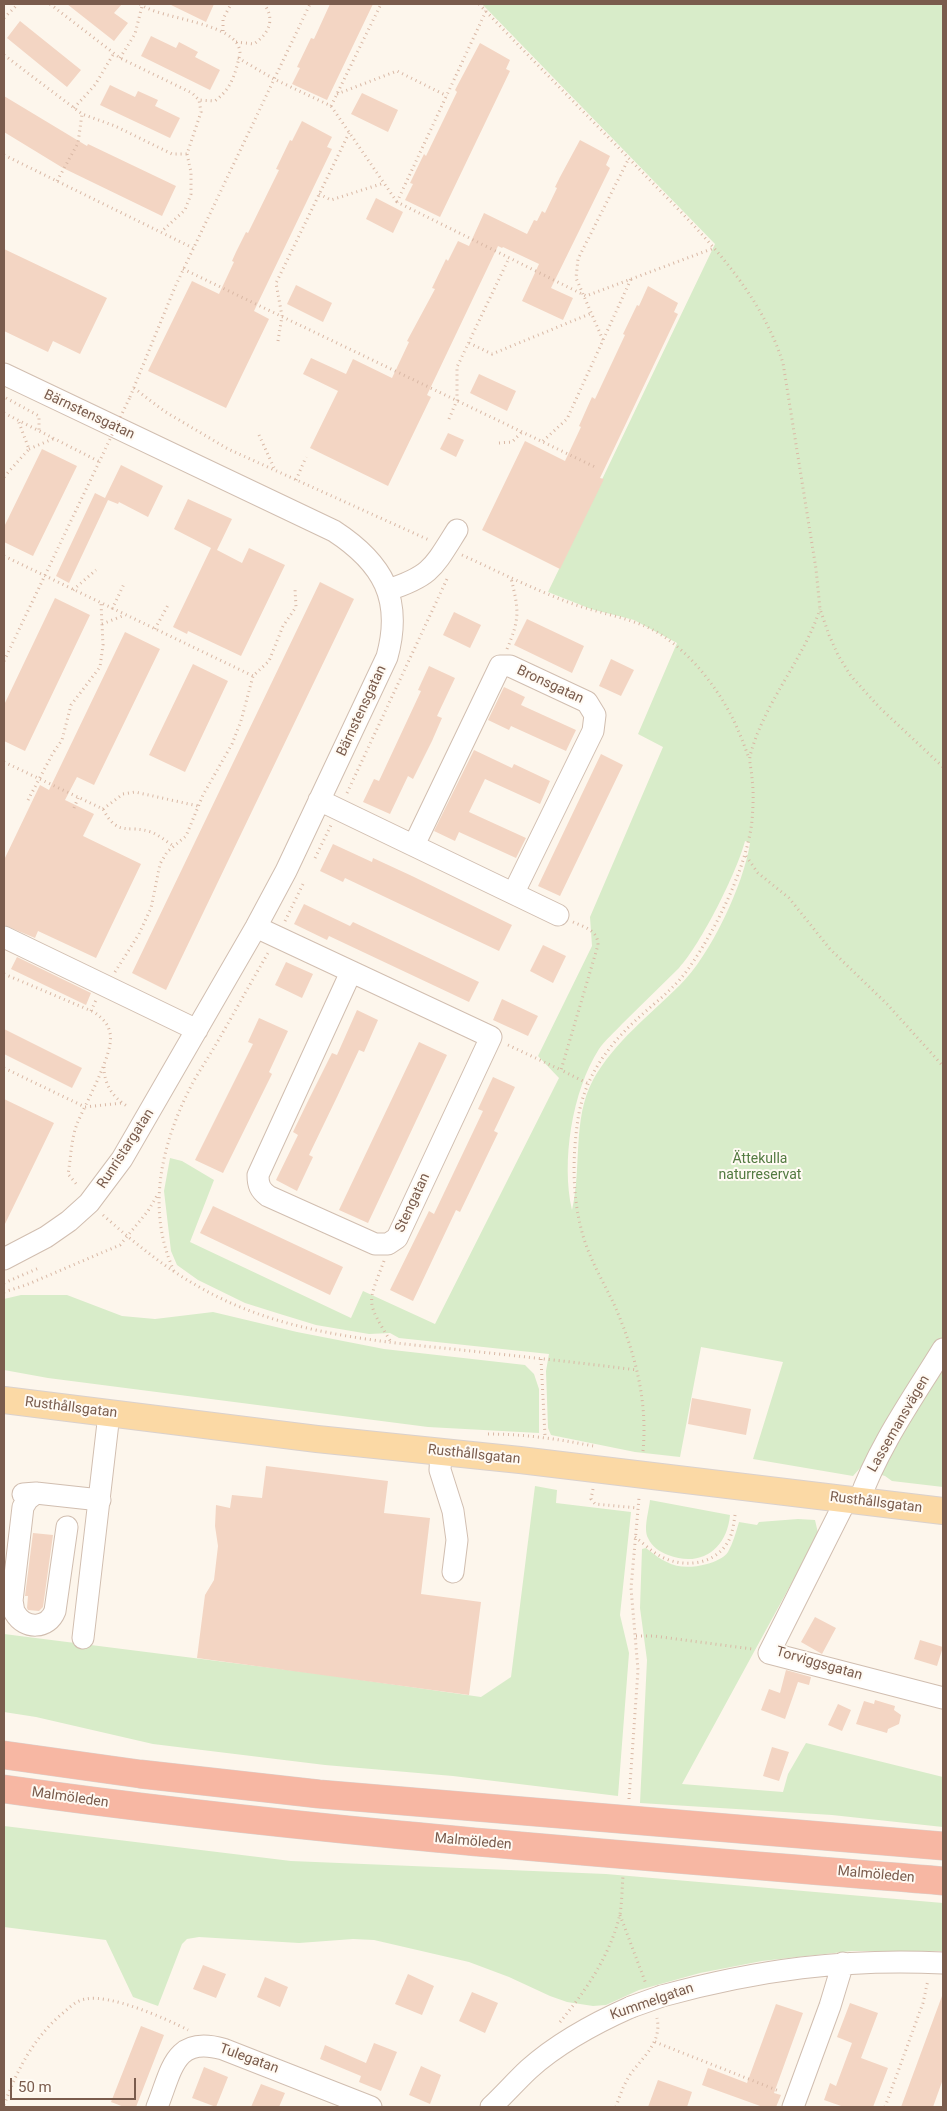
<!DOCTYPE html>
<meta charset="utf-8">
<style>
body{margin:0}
#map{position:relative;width:947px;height:2111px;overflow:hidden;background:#fdf6ec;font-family:Roboto,sans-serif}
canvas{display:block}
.frame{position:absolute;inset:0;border:5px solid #7a5c4d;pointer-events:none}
.scale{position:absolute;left:10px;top:2078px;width:126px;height:22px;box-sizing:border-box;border:2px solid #7a5c4d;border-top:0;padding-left:6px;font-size:15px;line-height:18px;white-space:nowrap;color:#7a5c4d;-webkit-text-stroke:4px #fffaf3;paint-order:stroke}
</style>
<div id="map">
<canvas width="947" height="2111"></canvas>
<div class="frame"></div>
<div class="scale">50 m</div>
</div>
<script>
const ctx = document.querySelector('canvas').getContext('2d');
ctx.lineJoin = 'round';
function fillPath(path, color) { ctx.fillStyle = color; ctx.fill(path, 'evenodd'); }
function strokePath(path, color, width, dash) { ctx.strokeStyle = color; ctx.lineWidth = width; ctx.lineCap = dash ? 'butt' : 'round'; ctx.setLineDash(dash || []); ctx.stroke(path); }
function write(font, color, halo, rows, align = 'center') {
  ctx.font = font + ' Roboto,sans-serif'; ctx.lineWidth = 4; ctx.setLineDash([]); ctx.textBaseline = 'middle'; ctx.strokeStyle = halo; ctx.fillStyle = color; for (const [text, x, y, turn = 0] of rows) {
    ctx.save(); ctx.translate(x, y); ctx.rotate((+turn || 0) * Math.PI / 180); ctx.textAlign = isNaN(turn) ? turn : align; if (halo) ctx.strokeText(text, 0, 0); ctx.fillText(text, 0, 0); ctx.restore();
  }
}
fillPath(new Path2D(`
 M482,4h461v1483l-51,-6 -7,-5 -24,-7 1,-3 -9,10 -100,-17 30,-97 -82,-15 -21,110 -45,-5 -84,-17 -3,-7 -2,-57 3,-17 -150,-16 -9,-5 -21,1 -53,-9 -36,-11 -35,-11 -47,-23 -21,-15 -6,-14 -7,-60 6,-33 12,3 32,19 -24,62 161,76 12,-27 72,33 124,-246 -21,-22 54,-110 -2,-29 73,-170 -25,-13 39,-91 -43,-23 -43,-11 -43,-17 167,-348zM745,841l5,2c-6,41 -40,113 -70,142 -30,30 -65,56 -87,95 -21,39 -11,88 -21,130 -11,-48 0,-119 27,-161 6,-9 16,-17 23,-25 19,-19 38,-37 57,-56 22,-24 58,-96 66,-127z
 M21,1295h46l55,21 33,3 58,-7 84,20 87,17 141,16 9,9 5,15v44l-111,-6 -380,-49 -44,-8v-71z
 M535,1486l22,4 -1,13 75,9 -11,103 9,38 -11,143 -165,-20 -128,-11 -172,-21 -117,-27 -32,-5v-78l316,40 161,23 30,-20z
 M650,1500l80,15c-3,34 -29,53 -62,40 -8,-3 -16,-8 -20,-17 -5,-9 1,-27 2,-38z
 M798,1519l17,1 3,13 -3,7 -133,244 101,8 5,-18 18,-31 137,34v50l-111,-12 -192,-12 7,-143 -7,-52 2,-59 4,-1c21,17 34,23 61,16 7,-2 17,-6 21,-12 5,-9 8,-20 11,-30l18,3 2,-3z
 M4,1826l287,35 315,13 337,29v48h-91l-90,10 -62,12 -61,17 -33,15 -13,1 -26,-4 -17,-6 -41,-19 -40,-15 -95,-22 -21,-1 -54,4 -100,-6 -12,2 -5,5 -24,62 -25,-9 -27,-57 -102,-13z`), '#d8ecc9');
fillPath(new Path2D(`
 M67,4h55l-8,9 14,10 -14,18z
 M169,4h45l-8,18z
 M330,4h43l-46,96 -35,-16 8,-16 -3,-1 14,-29 3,1z
 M20,21l61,49 -14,17 -60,-49z
 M151,36l25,12 3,-6 19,10 -3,5 25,13 -10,20 -69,-34z
 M480,43l30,17 -4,9 4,2 -70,146 -35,-17 8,-16 -3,-1 14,-29 2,2 31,-64 -2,-2z
 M110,85l25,12 3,-6 20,9 -3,6 25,12 -10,20 -70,-33z
 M362,93l36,17 -10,22 -37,-18z
 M4,96l83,50 1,-2 88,42 -14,30 -99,-48 -59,-36z
 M302,121l30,16 -5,10 5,2 -78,162 15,8 -43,89 -78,-37 44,-90 27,13 15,-32 -2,-1 4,-9 10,-20 2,1 31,-63 -3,-1 14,-29 2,1z
 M580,140l30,16 -4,9 4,3 -59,120 22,10 -10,22 -41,-19 17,-37 -36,-17 -1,1 -4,-2 -71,149 4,2 -43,89 -78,-38 28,-57 -35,-17 8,-16 35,16 7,-15 39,19 17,-36 -2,-1 28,-52 -3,-1 14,-29 2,2 10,-20 11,5 15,-33 43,21 7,-14 3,1 5,-10 3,2 12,-25 -2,-1 5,-10z
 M376,198l27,14 -10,21 -27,-14z
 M4,249l103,49 -27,56 -27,-13 -5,11 -44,-21z
 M296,285l36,18 -9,19 -36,-18z
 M648,286l30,17 -4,9 4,2 -78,164 4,1 -44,90 -78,-39 43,-89 40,20 16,-34 -2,-1 8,-18 5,-11 3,2 30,-64 -2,-1 14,-29 2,1z
 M479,374l37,17 -9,20 -37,-18z
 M448,433l16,7 -8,17 -16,-8z
 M42,449l35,17 -44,90 -29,-14v-15z
 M121,465l42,21 -15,31 -29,-15 -1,2 -10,-4 -39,83 -13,-7 39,-83 10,5z
 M188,499l44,20 -15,31 25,13 7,-15 36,17 -44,91 -53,-25 -1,3 -14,-7 38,-79 -37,-19z
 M320,582l34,17 -188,391 -34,-17z
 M55,598l35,17 -65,136 -21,-10v-36z
 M454,612l27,13 -11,23 -27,-13z
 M527,619l57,27 -12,27 -58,-28z
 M125,632l35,17 -66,136 -17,-8 -12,23 29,14 -11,22 58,28 -45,94 -58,-27 -3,7 -31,-13v-65l36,-75 9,5z
 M611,659l23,11 -13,26 -22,-10z
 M193,664l35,17 -43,91 -36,-17z
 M429,666l26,12 -18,38 5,2 -10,23 -19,38 -5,-3 -18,38 -27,-12 11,-23 5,2 42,-90 -3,-1z
 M504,687l21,10 -4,8 55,25 -10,21 -55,-25 -2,4 -21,-10z
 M474,750l38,18 2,-4 36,17 -10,23 -55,-25 -16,33 57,26 -10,20 -57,-26 -4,9 -21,-10z
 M601,754l22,11 -63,131 -22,-10z
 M333,844l39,18 1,-4 39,18 100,49 -13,26 -154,-73 -2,4 -23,-11z
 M304,904l46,22 3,-4 126,60 -10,20 -140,-66 -2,4 -33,-16z
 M543,945l23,11 -13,27 -23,-12z
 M17,957l74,36 -5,12 -75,-36z
 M286,962l27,12 -11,24 -27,-13z
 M502,999l36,17 -10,20 -35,-16z
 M357,1010l21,10 -14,32 -5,-2 -22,47 -28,58 4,2 -16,34 -21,-11 22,-45 -5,-3 16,-33 23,-46 5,2z
 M259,1018l29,13 -19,41 3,2 -49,99 -28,-13 58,-116 -5,-2z
 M4,1029l78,39 -10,20 -68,-34z
 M419,1042l28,13 -79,168 -29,-13z
 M493,1077l22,10 -21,44 4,2 -38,79 -4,-2 -43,91 -23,-11 39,-79 5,3 49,-103 -5,-2z
 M4,1099l50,24 -50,103z
 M213,1206l130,61 -13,28 -130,-62z
 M692,1398l59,11 -5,26 -58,-11z
 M266,1466l122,15 -4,32 46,5 -9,76 60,8 -12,93 -272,-37 8,-63 9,-15 4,-34 -3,-20 1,-21 14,3 2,-13 30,3z
 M33,1533l20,2 -10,72 -4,4 -11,-1 -1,-2 1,-12h-3z
 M815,1617l21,11 -14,26 -21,-12z
 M920,1640l23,7 -6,19 -23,-7z
 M786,1670l25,7 -2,8 -11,-3 -13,37 -24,-9 8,-21 11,4z
 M875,1700l20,6 -1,4 7,5 -2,9 -11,5 -1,4 -31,-9 8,-23 10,3z
 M838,1704l13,6 -9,21 -14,-6z
 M772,1747l17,5 -10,29 -16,-5z
 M203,1965l23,9 -10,24 -23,-9z
 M408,1974l26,12 -12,29 -27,-11z
 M265,1977l23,10 -8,20 -23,-10z
 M472,1992l26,11 -13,30 -26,-12z
 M942,1996l1,83 -10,28h-32z
 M850,2003l28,10 -17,45 27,10 -15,39h-29l-20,-7 6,-17 6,3 16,-43 -15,-6z
 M776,2004l27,9 -29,80 7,2 -5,12h-13l-61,-22 6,-17 39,15z
 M141,2026l23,9 -28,72h-12l-13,-5z
 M374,2043l23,9 -16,39 -22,-9 2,-6 -41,-17 5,-14 41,18z
 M421,2066l20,9 -11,29 -21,-9z
 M204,2067l24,10 -12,30 -24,-9z
 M658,2080l34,12 -5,15h-39z
 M261,2084l24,9 -6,14h-28z`), '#f3d5c3');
const minor = new Path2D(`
 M4,374l330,157c49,32 69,68 53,126l-101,214 -30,56 -134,232 -33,44 -20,18 -23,16 -42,22
 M388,590c43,-14 45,-22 69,-60
 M319,800l239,115
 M414,845l86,-179h10l77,36 8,13 -2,16 -79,161
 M256,927l235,110 -94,201 -9,6h-13l-107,-48c-8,-6 -10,-11 -10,-21l93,-203
 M4,937l193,93
 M441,1452l-1,18 13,41 4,29 -4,32
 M36,1493l-8,6 -5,8 -11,94c1,3 1,9 3,12 10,17 33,16 40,-2l12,-84
 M23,1494l13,-1 64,7
 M846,1500l-77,153 174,45
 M859,1501c19,-54 54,-103 84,-152
 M83,1638l26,-224
 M662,1996c95,-26 183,-38 281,-33
 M157,2107c15,-37 17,-72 66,-58l148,58
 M491,2107c13,-12 25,-26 38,-38 30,-27 66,-46 102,-62
 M793,2107l37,-101 13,-43`);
const major = new Path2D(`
 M4,1400l313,39 203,21 423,51`);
const highway = new Path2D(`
 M4,1755l136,19 179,20 624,52
 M4,1789c312,44 626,66 939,92`);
strokePath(minor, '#d1beb0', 23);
strokePath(major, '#dad1cd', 28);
strokePath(highway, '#dad1cd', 29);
strokePath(new Path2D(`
 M50,4l70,54 72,35 7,7 2,12 -14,42 4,18v22l-6,16 -24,22
 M140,4c20,16 101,18 100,50 -1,4 -2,8 -3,12 -4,15 -10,26 -22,35l-16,-1
 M479,4c54,57 109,112 163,168 55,57 116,113 141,191l33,206 4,40 9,26 9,20 13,21 29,32 63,59
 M486,11l-89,191 189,94 128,-48
 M4,18l14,-14
 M223,31v-12l8,-15
 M236,42l18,2c14,-10 22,-24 10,-40
 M4,55l78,59 33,12 57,28h15
 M120,58l15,-24 7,-28
 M238,58l36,21 57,27 66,96
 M337,94l60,-23 50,25
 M331,106l50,-102
 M74,108l21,-23 19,-32
 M4,155l189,93
 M57,181l21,-38 4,-29
 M319,194l12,6 53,-17
 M183,269l412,198
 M603,340l-27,-62 2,-19 51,-101
 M278,341l4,-25 -6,-33 73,-150
 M469,343l23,11 100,-41
 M134,388l30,23 64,38 201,91
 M130,397l45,-110 135,-283
 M6,398l33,18v14
 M4,413l96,49
 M449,419l8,-19v-33l52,-109
 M259,435l16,35
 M543,441l24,-22 64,-140
 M499,443l13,-1 11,-11
 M29,449l26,-11
 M4,477l25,-28 -11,-29
 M296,480l10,-23
 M462,555c37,17 73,35 111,49 23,8 47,12 69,21 39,15 73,58 91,94 6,12 11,26 16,39
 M4,556l249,120
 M73,590l23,-20
 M112,609l12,-25
 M102,624l23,-9
 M155,629l13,-24
 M507,649c13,-31 12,-38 4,-71
 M4,661l97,-203
 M4,762l99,47c15,29 25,15 48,23 8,3 16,10 24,15
 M347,793l100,-214
 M28,800l25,-47 9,-13 9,-35 29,-38 3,-22 -2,-42
 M74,808l4,-10
 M103,809l20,-15 12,-2 63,14
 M746,856l12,17 31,25 41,51 57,55 56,62
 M315,858l16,-33
 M285,921l18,-37
 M573,922c11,5 25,8 25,23l-37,125 26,13
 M115,972l24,-38 12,-26 9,-44 7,-12 19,-16 17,-41 29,-51 9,-23 12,-45 16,-15 14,-35 13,-19 -1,-18
 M4,974l90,38c8,6 14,11 16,21 5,19 -25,71 -33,91 -6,15 -6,34 -9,50l10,12
 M91,1011l5,-11
 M508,1045l53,25
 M104,1067c0,16 8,30 23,39
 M4,1068l81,39 37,-4
 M103,1215c37,33 72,61 117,83 78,38 167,44 251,53 56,6 111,12 166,19
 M384,1261c-17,44 -18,40 7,81
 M174,1271c-28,-61 -13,-125 16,-183 7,-14 17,-28 25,-42 18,-31 35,-62 53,-93
 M4,1283l35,-15
 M4,1292l22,-7 94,-40 28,-34 10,-17
 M541,1359l4,77
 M488,1434c36,0 70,5 105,12
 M643,1451c5,-52 -9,-102 -30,-149 -10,-20 -22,-41 -29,-63 -12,-39 -12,-80 -6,-120 6,-40 28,-71 57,-98 19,-18 41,-33 56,-56 26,-38 56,-99 61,-144 1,-14 2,-28 0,-42 0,-7 -3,-16 -2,-23 14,-54 53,-95 70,-147
 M593,1489l-2,10 4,5 43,4
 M635,1537c8,6 16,14 25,19 25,14 61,8 71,-21 2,-6 3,-13 4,-20
 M636,1636h18l98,13
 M629,1799l9,-129 -7,-82 8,-90
 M620,1915l26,69
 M560,2022c25,-30 51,-68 60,-108 2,-12 2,-26 3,-38
 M655,2042l124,49
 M4,2105c13,-35 30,-68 59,-92 7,-6 14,-13 23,-14 24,-5 79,19 102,31
 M616,2107c4,-12 8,-24 16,-35 13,-17 30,-31 25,-54
 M885,2107l38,-104 5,-23`), '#d9b8a5', 3, [1, 4]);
strokePath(minor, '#fff', 21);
strokePath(major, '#fbd9a5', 26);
strokePath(highway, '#f7b7a3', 28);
const minorBridge = new Path2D(`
 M631,2007l31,-11`);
strokePath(minorBridge, '#d1beb0', 23, []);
strokePath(new Path2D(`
 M101,458l29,-61`), '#d9b8a5', 3, [1, 4]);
strokePath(minorBridge, '#fff', 21);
write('14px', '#7a5c4d', '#fffaf3', [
 ["Bärnstensgatan",89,415,25],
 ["Bronsgatan",550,685,25],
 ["Bärnstensgatan",362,711,-65],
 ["Runristargatan",126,1149,-57],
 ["Stengatan",413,1203,-65],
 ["Rusthållsgatan",71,1408,7],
 ["Lassemansvägen",899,1424,-60],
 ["Rusthållsgatan",474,1455,6],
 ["Rusthållsgatan",876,1503,7],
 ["Torviggsgatan",819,1664,16],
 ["Malmöleden",70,1798,8],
 ["Malmöleden",473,1842,5],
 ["Malmöleden",876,1875,5],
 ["Kummelgatan",652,2002,-19],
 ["Tulegatan",249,2059,20]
]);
write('14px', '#537a41', '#fffaf3', [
 ["Ättekulla",760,1159],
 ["naturreservat",760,1175]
]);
</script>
